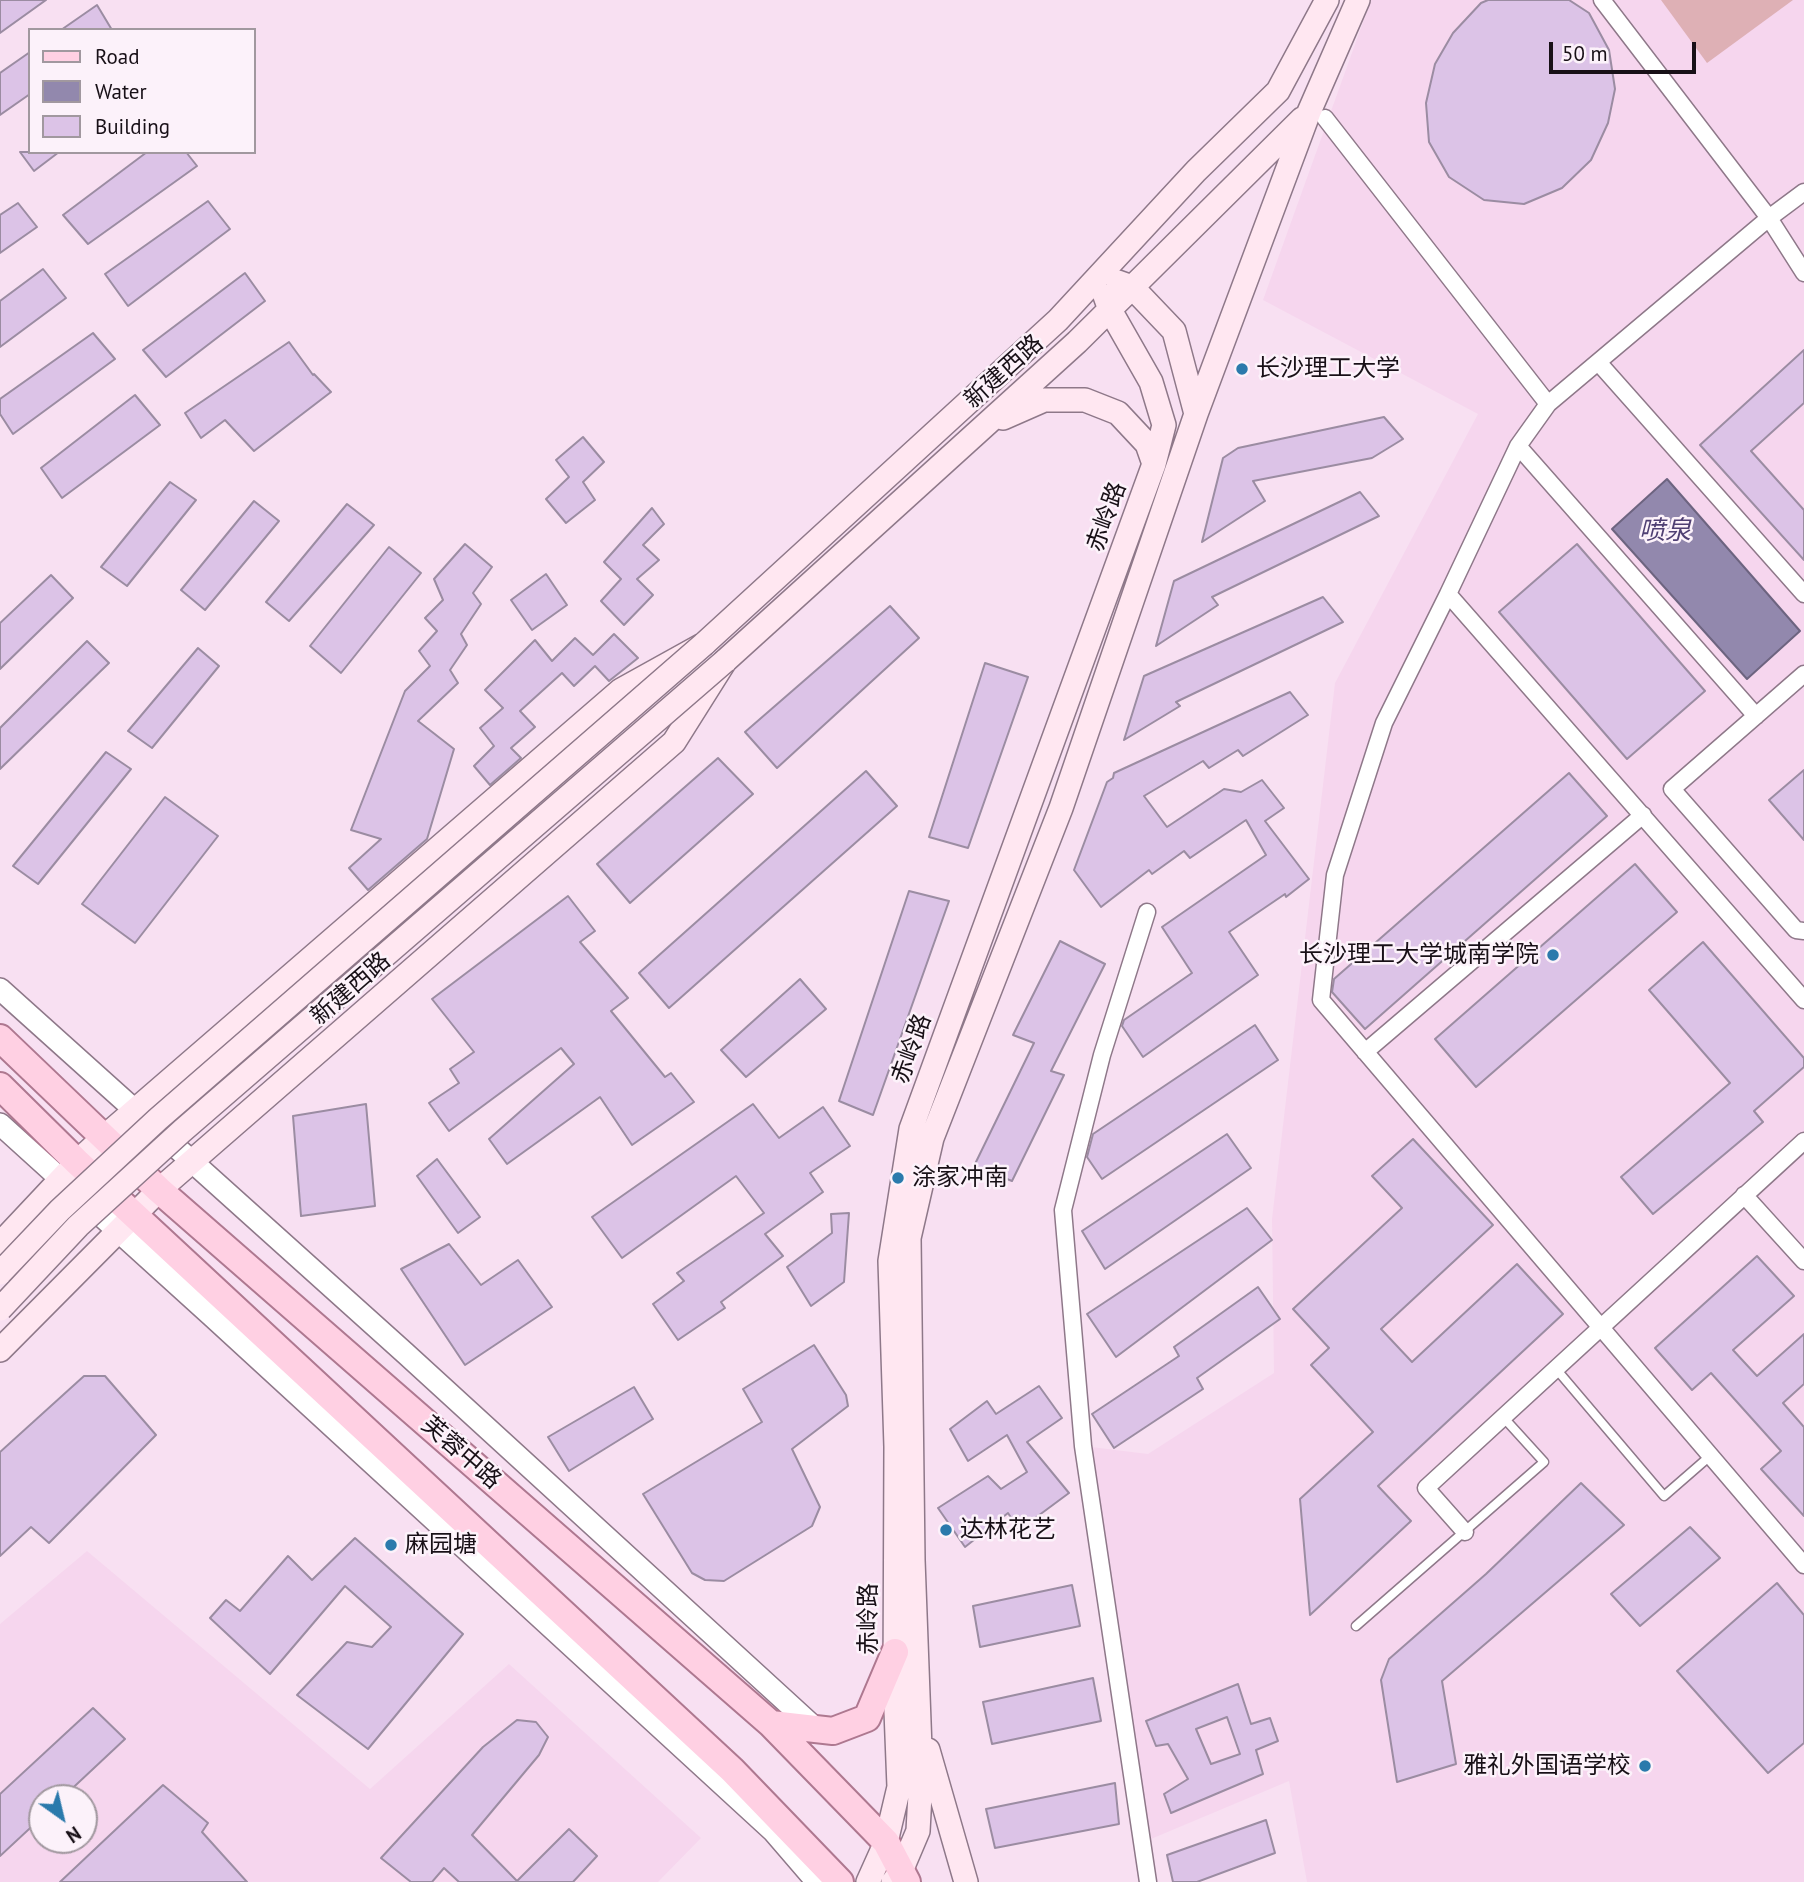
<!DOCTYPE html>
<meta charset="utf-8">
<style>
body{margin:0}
#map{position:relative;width:1804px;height:1882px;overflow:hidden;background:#f8e0f2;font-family:"PT Sans",sans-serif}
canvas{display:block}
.legend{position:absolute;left:28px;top:28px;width:228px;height:126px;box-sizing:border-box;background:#fcf2fa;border:2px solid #a1989f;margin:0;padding:9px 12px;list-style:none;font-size:21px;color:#181017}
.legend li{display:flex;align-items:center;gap:14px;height:35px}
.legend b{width:35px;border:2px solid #a1989f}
.north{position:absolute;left:28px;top:1784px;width:70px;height:70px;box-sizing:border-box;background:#fcf2fa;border:2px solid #a1989f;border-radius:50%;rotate:146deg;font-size:19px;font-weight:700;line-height:28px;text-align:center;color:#181017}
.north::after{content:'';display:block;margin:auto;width:24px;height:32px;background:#2b7aac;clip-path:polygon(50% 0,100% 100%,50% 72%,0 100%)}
.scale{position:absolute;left:1549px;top:42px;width:147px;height:32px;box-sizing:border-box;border:4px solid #181017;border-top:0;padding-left:9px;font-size:21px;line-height:24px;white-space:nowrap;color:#181017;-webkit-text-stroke:5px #fcf2fa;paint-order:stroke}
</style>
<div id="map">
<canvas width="1804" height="1882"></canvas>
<ul class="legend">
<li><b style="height:9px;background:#ffd0e3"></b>Road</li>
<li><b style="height:19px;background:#9288ad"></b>Water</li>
<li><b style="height:19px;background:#dcc3e7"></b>Building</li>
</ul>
<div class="north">N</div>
<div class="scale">50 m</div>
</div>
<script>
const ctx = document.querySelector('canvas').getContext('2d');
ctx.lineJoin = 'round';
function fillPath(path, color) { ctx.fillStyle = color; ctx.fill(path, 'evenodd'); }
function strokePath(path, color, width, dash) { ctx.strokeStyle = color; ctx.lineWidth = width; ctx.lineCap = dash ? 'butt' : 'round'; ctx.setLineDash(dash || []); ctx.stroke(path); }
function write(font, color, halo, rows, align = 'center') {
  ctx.font = font + ' "PT Sans","Noto Sans SC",sans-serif'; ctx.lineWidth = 5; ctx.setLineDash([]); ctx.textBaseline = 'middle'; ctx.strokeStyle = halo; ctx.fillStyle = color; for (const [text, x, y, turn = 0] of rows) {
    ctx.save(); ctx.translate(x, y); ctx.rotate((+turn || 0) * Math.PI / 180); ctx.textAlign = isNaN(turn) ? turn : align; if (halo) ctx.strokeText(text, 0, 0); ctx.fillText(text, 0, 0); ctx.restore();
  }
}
fillPath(new Path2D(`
 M1371,0h433v1882h-497l-18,-101 -150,63 -56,-398 65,8 126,-81 -2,-154 63,-536 143,-269 -215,-114z
 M87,1551l283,238 139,-125 192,174 -43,44h-658v-258zM42,1798h42v42h-42z`), '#f6d6ee');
fillPath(new Path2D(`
 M1661,0h132l-86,63z`), '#deb0b5');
const water = new Path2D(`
 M1667,479l133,152 -53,48 -135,-150z`);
fillPath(water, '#9288ad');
strokePath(water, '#6d6480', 2);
const building = new Path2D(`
 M0,0h46l-46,33z
 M1488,0h81l20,13 20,37 6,39 -7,34 -17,37 -29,28 -38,16 -40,-4 -35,-23 -20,-35 -3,-39 9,-39 18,-31 28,-30z
 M97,5l15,25h-51z
 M30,52v42l-30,21v-42z
 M20,152h39l-25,19z
 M147,152h39l11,14 -109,78 -25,-29z
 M208,201l22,28 -102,77 -23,-32z
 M18,203l19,24 -37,26v-38z
 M43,269l23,29 -66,49v-46z
 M245,273l20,28 -99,76 -23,-27z
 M93,333l22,26 -102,75 -13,-20v-15z
 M289,342l24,33 1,-1 17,18 -77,59 -29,-31 -24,18 -16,-25z
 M1804,350v53l-53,48 53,59v50l-104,-115z
 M135,395l25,30 -98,73 -21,-30z
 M1384,417l19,22 -31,19 -119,23 12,20 -63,41 21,-84 15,-10z
 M583,437l21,25 -21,20 12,18 -29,23 -20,-24 23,-22 -13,-17z
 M170,482l26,18 -69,86 -26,-19z
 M1360,492l19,24 -167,81 6,8 -62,41 18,-65z
 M254,501l25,20 -74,89 -24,-20z
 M347,504l27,21 -85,96 -23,-19z
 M652,508l12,16 -21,21 16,15 -22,19 16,16 -29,30 -23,-24 20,-22 -17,-17z
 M465,544l27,23 -19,26 8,11 -20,30 6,11 -17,25 8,13 -40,38 36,28 -27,90 -59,51 -19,-22 32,-29 -30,-9 54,-139 25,-25 -11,-15 18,-20 -12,-13 18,-18 -9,-21z
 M1577,544l128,147 -78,68 -128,-147z
 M389,547l32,26 -80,100 -31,-27z
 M546,574l21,31 -35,25 -21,-30z
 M51,575l22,23 -73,71v-46z
 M1323,597l20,25 -167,80 4,4 -56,34 20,-64z
 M890,606l29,32 -142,130 -32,-36z
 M614,634l24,24 -29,23 -14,-15 -21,20 -12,-13 -42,38 15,16 -24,21 10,10 -31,27 -16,-19 20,-20 -14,-18 23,-20 -18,-18 50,-50 17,21 23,-23 18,17z
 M87,641l22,22 -109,106v-41z
 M198,648l21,18 -67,82 -24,-17z
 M985,663l43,14 -60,171 -39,-11z
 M1290,692l18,23 -65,41 -5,-6 -29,18 -6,-7 -59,35 23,31 57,-38 17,3 21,-12 22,28 -19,13 44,58 -23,18 -1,-3 -56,38 29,43 -115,82 -21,-31 2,-6 68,-47 -30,-46 104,-72 -20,-35 -56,38 -6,-7 -32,23 -3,-4 -48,37 -27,-37 33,-88 6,-4 1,-5z
 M106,752l25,17 -93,115 -25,-18z
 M718,758l35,36 -123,109 -33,-39z
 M1804,770v70l-35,-40z
 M866,771l31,35 -228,202 -30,-35z
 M1569,773l38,43 -242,213 -33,-37 2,-13z
 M165,797l53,39 -83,107 -53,-39z
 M1635,864l42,48 -201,175 -41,-48z
 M909,891l40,10 -76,214 -34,-14z
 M568,896l27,35 -15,11 48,56 -17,13 54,66 6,-4 23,29 -62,43 -32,-48 -93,67 -18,-25 85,-75 -13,-16 -112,83 -20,-28 30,-20 -9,-14 24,-17 -42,-53z
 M1060,941l45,23 -54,107 13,4 -52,106 -38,-15 60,-123 -21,-8z
 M1703,942l101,116v9l-50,44 9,11 -110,92 -32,-37 109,-94 -81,-93z
 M800,979l26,30 -80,68 -25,-27z
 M1255,1025l23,35 -176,119 -15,-22 6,-23z
 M366,1104l9,102 -74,10 -8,-100z
 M753,1104l26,34 44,-31 27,39 -40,27 13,19 -58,42 18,22 -62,46 4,6 -47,32 -25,-36 31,-23 -7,-8 87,-60 -28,-37 -114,82 -30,-41z
 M1227,1134l24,34 -146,101 -23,-38z
 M1413,1139l80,86 -112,104 31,33 105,-98 46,50 -185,172 33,35 -101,94 -10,-116 73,-67 -62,-67 18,-17 -36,-39 109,-101 -30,-32z
 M437,1159l43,58 -22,16 -41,-57z
 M1247,1208l25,32 -156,117 -29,-43z
 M849,1213l-5,69 -33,24 -24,-39 45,-34 -1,-19z
 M449,1244l32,41 37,-25 34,47 -87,58 -64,-96z
 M1757,1256l37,40 -61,54 24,26 47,-42v50l-21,19 21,24v89l-43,-47 20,-18 -70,-78 -19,17 -37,-42z
 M1258,1287l22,32 -83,59 6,11 -89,59 -22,-34 87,-58 -5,-9z
 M814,1345l32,50 2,11 -56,43 28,58 -8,19 -88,55 -19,-1 -13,-7 -49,-79 119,-72 -19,-33z
 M84,1376h21l51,59 -107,108 -18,-16 -31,29v-104z
 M1039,1386l23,32 -35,24 42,51 -50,37 -11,-17 -43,34 -27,-39 50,-32 13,13 26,-17 -20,-37 -39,26 -18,-32 37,-28 9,13z
 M634,1387l19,32 -84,52 -21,-34z
 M1581,1483l43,42 -182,156 14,83 -59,18 -16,-102 8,-21 97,-85z
 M1690,1527l30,31 -80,68 -29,-32z
 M355,1538l108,96 -95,115 -71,-54 50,-53 25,5 19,-20 -46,-41 -75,88 -60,-56 16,-18 14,11 48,-55 24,24z
 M1777,1583l27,32v128l-36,30 -91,-102z
 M1072,1585l8,41 -100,21 -7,-41z
 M1093,1678l8,43 -109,23 -9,-42z
 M1238,1684l13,40 19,-6 8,23 -22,9 7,24 -92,39 -7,-19 24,-15 -20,-35 -12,2 -10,-25zM1227,1717l13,37 -29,10 -15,-35z
 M93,1708l32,31 -63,59h-20v19l-42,39v-62z
 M517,1720l19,2 12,15 -9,18 -67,80 45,46 52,-52 28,27 -24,26h-114l-15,-14 -12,14h-21l-30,-24 102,-111z
 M1115,1783l4,41 -124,24 -9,-39z
 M163,1785l45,38 -6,9 45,50h-187z
 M1266,1820l9,33 -78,29h-24l-6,-27z`);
fillPath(building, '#dcc3e7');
strokePath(building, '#9b8ca2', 2);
const service = new Path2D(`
 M1557,1370l107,126 46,-40
 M1356,1626l188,-164 -40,-44`);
const minor = new Path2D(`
 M1602,0l167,218 35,55
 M1325,118l223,286
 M1804,192l-35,26 -221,186 -30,42 -70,148 356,406
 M1598,362l206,232
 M1518,446l238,270
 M1448,594l-64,129 -49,152 -14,125 483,565
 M1804,674l-132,115 124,141 8,1
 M1147,912l-45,143 -39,155 20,236 65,436
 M1365,1052l278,-237
 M1744,1195l60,66
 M1465,1532l-39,-44 378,-347`);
const tertiary = new Path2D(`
 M0,989l405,364 411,376
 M0,1124l213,193 560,514 44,51`);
const secondary = new Path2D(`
 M1118,282l14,5 42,44 22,83
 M1003,418l41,-18h41l33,13 29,31 7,20
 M0,1244l77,-82 26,-24 518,-448 83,-46 354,-324 138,-149 82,-80 49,-91
 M0,1350l159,-160 515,-448 51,-81 352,-319 225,-223
 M928,1750l38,132
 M868,1882l18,-40 13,-55 -4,-102 1,-238 -6,-186 21,-132 243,-665 10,-39 -13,-43 -41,-72 -5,-14
 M893,1882l8,-11 17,-40 3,-55 -8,-216 -4,-322 23,-100 129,-330 135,-394 113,-302 49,-112`);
const primary = new Path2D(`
 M0,1038l159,152 612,534 115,118 21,40
 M0,1086l77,76 655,608 108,112
 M771,1724l62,7 34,-13 28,-66`);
strokePath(service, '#8e7889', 11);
strokePath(minor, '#8e7889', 19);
strokePath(tertiary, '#8e7889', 24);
strokePath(secondary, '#8e7889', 26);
strokePath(primary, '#ae7890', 30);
strokePath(service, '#fff', 8);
strokePath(minor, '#fff', 16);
strokePath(tertiary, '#fff', 21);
strokePath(secondary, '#ffe7f1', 23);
strokePath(primary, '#ffd0e3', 26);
const secondaryBridge = new Path2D(`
 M0,1273l60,-63 98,-91 546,-475
 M0,1309l78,-83 104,-95 543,-470`);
strokePath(secondaryBridge, '#8e7889', 26, []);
strokePath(secondaryBridge, '#ffe7f1', 23);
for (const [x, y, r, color] of [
 [1242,369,7,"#2b7aac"],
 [1553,955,7,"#2b7aac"],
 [898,1178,7,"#2b7aac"],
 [946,1530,7,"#2b7aac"],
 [391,1545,7,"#2b7aac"],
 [1645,1766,7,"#2b7aac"]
]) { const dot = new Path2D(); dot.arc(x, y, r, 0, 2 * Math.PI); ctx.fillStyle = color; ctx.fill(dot); strokePath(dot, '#fcf2fa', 2.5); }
write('24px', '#181017', '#fcf2fa', [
 ["长沙理工大学",1256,369],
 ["长沙理工大学城南学院",1539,955,"right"],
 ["涂家冲南",912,1178],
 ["达林花艺",960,1530],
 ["麻园塘",405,1545],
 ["雅礼外国语学校",1631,1766,"right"]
], 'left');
write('24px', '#181017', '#fcf2fa', [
 ["新建西路",1004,372,-42],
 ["赤岭路",1107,517,-70],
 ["新建西路",351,989,-41],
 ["赤岭路",912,1049,-70],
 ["芙蓉中路",461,1453,41],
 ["赤岭路",869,1619,-90]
]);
write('italic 26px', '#4f3f73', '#fcf2fa', [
 ["喷泉",1665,532]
]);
</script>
